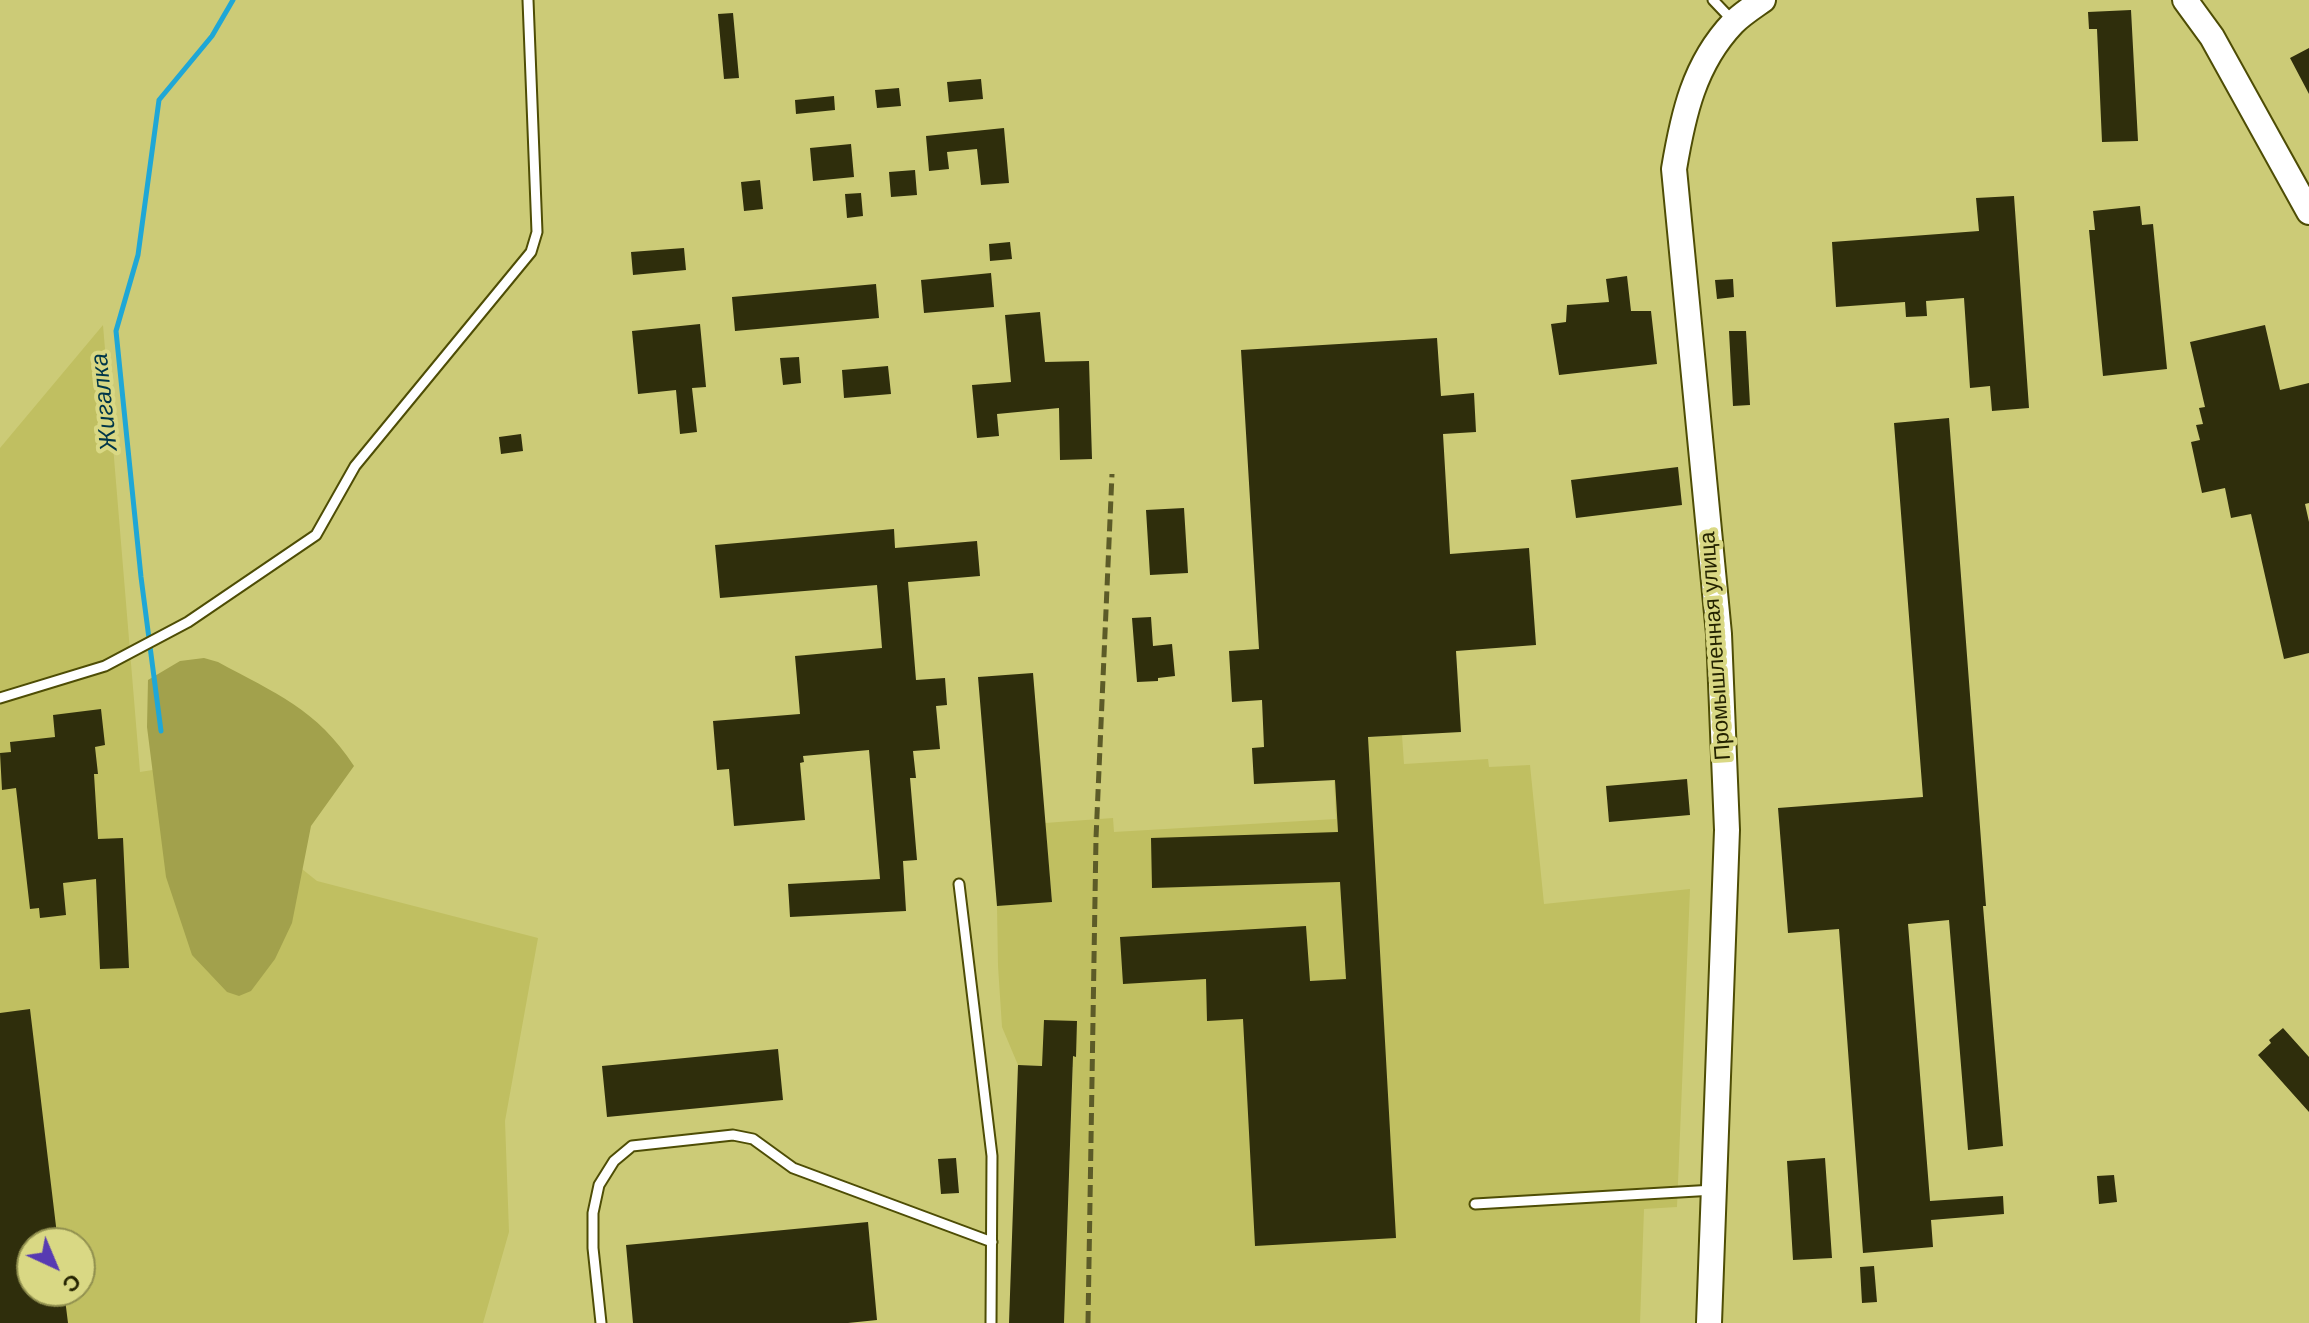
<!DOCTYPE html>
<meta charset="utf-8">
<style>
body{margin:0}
#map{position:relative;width:2309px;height:1323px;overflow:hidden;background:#cccb77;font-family:Arial,sans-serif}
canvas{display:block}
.north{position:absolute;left:16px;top:1227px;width:80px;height:80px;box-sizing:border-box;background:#d9d884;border:2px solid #91904f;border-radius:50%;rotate:136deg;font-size:22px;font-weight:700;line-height:32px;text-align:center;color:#242300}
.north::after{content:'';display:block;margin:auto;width:28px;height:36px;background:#573ab2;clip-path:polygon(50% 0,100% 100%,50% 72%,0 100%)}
</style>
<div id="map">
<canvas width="2309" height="1323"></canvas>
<div class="north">С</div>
</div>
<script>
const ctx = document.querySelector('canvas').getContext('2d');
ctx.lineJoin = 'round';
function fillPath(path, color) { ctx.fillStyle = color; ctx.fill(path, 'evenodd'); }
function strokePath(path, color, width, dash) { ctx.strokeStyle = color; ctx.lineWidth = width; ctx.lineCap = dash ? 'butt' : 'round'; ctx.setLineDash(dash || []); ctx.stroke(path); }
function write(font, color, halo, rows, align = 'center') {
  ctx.font = font + ' Arial,sans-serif'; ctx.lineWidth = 8; ctx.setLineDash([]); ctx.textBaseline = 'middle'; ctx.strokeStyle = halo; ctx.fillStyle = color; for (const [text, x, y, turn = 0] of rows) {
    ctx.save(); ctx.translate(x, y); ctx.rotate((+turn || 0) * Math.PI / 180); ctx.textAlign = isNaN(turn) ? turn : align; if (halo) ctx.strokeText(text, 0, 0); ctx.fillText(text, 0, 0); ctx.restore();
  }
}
fillPath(new Path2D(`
 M103,325l37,447 69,-11 83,100 25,20 221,57 -33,183 4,111 -26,91h-483v-875zM32,1243h48v48h-48z
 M1402,735l2,29 84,-5 1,8 41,-2 14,139 146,-15 -13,318 -33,2 -4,114h-576l9,-256 -55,-2 -16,-38 -4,-61 -1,-60 55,-5 -7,-78 68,-5 1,14 222,-13 -4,-79z`), '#c0bf61');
fillPath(new Path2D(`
 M204,658l14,4c57,31 99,47 136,104l-43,60 -19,97 -17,36 -24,32 -12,5 -12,-4 -35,-37 -26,-78 -19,-150 1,-47 32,-19z`), '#a2a14c');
strokePath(new Path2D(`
 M161,731l-20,-154 -25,-246 22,-76 21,-155 53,-64 21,-36`), '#1fa7d6', 5);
fillPath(new Path2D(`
 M2131,10l7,131 -36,1 -5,-113h-8l-1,-17z
 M733,13l6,65 -15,1 -6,-65z
 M2309,48v46l-19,-36z
 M981,79l2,20 -34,3 -2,-20z
 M899,88l2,18 -24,2 -2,-18z
 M834,96l1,14 -39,4 -1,-14z
 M1004,128l5,55 -28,2 -4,-36 -30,3 2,17 -20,2 -3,-35z
 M851,144l3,33 -41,4 -3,-33z
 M915,170l2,25 -26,2 -2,-25z
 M760,180l3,29 -19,2 -3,-29z
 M861,193l2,23 -16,2 -2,-24z
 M2014,196l15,212 -37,3 -2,-25 -20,2 -6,-90 -38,3 1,15 -21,1 -1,-15 -69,5 -4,-65 147,-11 -3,-33z
 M2140,206l2,19 11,-1 14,145 -64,7 -14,-146h6l-2,-19z
 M1010,242l2,17 -22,2 -1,-17z
 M684,248l2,22 -53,5 -2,-23z
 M991,273l3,34 -70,6 -3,-33z
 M1627,276l4,35h20l6,53 -98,11 -8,-51 15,-2 1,-17 42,-3 -3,-23z
 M1733,279l1,18 -17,2 -2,-19z
 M876,284l3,34 -144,13 -3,-34z
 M1040,312l5,50 44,-1 3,98 -32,1 -1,-52 -62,6 2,22 -22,2 -5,-53 39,-3 -6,-67z
 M700,324l6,63 -14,1 5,44 -17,2 -4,-44 -38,4 -6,-63z
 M2265,325l15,65 29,-7v120l-4,1 4,18v131l-25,6 -33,-145 -20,4 -6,-30 -23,5 -11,-51 9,-2 -4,-15 7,-1 -4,-16 6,-1 -15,-65z
 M1729,331h17l4,74 -17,1z
 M1437,338l4,58 33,-3 2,39 -33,2 7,120 79,-6 7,97 -80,6 5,81 -93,5 28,501 -141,8 -12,-227 -36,2 -1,-42 -83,5 -3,-47 186,-11 4,55 36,-2 -6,-97 -188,6 -1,-50 187,-6 -3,-52 -81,4 -2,-36 12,-1 -2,-47 -30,2 -3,-51 30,-2 -18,-299z
 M799,357l2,26 -18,2 -3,-27z
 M888,366l3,28 -47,4 -2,-28z
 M1949,418l37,488h-3l20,240 -35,4 -19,-230 -41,4 22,277 73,-5 1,18 -73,6 2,27 -70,6 -24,-324 -51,4 -10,-125 145,-11 -29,-374z
 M521,434l2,17 -22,3 -2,-17z
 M1678,467l4,38 -106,13 -5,-38z
 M1184,508l4,65 -38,2 -4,-65z
 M894,529l1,19 82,-7 3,35 -72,6 8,98 29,-2 2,27 -11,1 4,43 -27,2 3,27h-6l7,82 -14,1 3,50 -116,6 -2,-33 92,-5 -11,-129 -66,6 1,6 -4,1 5,57 -71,6 -5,-57 -12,1 -4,-49 87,-7 -5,-58 87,-8 -5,-63 -157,13 -5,-53z
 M1151,617l2,29 19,-2 3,32 -17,2v3l-21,1 -5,-64z
 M1033,673l19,229 -55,4 -19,-229z
 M101,709l4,36 -10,2 3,27h-4l4,65 25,-1 6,130 -29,1 -4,-90 -33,4 3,32 -26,3 -1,-10 -9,1 -14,-121 -14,2 -2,-37 11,-1 -1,-10 45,-5 -2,-22z
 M1687,779l3,36 -81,7 -3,-36z
 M30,1009l28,234h-26v48h32l4,32h-68v-310z
 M1044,1020l33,1 -1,36 -3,-1 -9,267h-55l9,-258 24,1z
 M2283,1028l26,29v55l-51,-57 13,-12 -2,-3z
 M778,1049l5,51 -176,17 -5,-51z
 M956,1158l3,35 -18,1 -3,-35z
 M1825,1158l7,100 -39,2 -6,-99z
 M2114,1175l3,27 -18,2 -2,-28z
 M868,1222l9,98 -29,3h-215l-7,-78z
 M1874,1266l3,36 -15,1 -2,-36z`), '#2f2e0c');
const lane = new Path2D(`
 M1713,0l20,21
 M0,698l105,-32 83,-44 128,-87 39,-69 176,-214 6,-20 -9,-232
 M959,884l33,272 -1,167
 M1475,1204l239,-14
 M601,1323l-8,-75v-35l6,-28 15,-24 18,-15 101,-11 20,4 40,29 199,74`);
const secondary = new Path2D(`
 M2185,0l27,37 97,175
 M1709,1323l18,-493 -8,-196 -45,-465c9,-54 20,-105 59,-146 9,-9 20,-16 30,-23`);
strokePath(lane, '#4e4d05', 13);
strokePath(secondary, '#4e4d05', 28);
strokePath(lane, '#fff', 9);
strokePath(secondary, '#fff', 24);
strokePath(new Path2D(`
 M1088,1323l8,-485 16,-364`), '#5c5b28', 5, [12, 6]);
write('22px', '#242300', '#d9d884', [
 ["Промышленная улица",1716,646,-94]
]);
write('italic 24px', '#003649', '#d9d884', [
 ["Жигалка",105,402,-96]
]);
</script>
